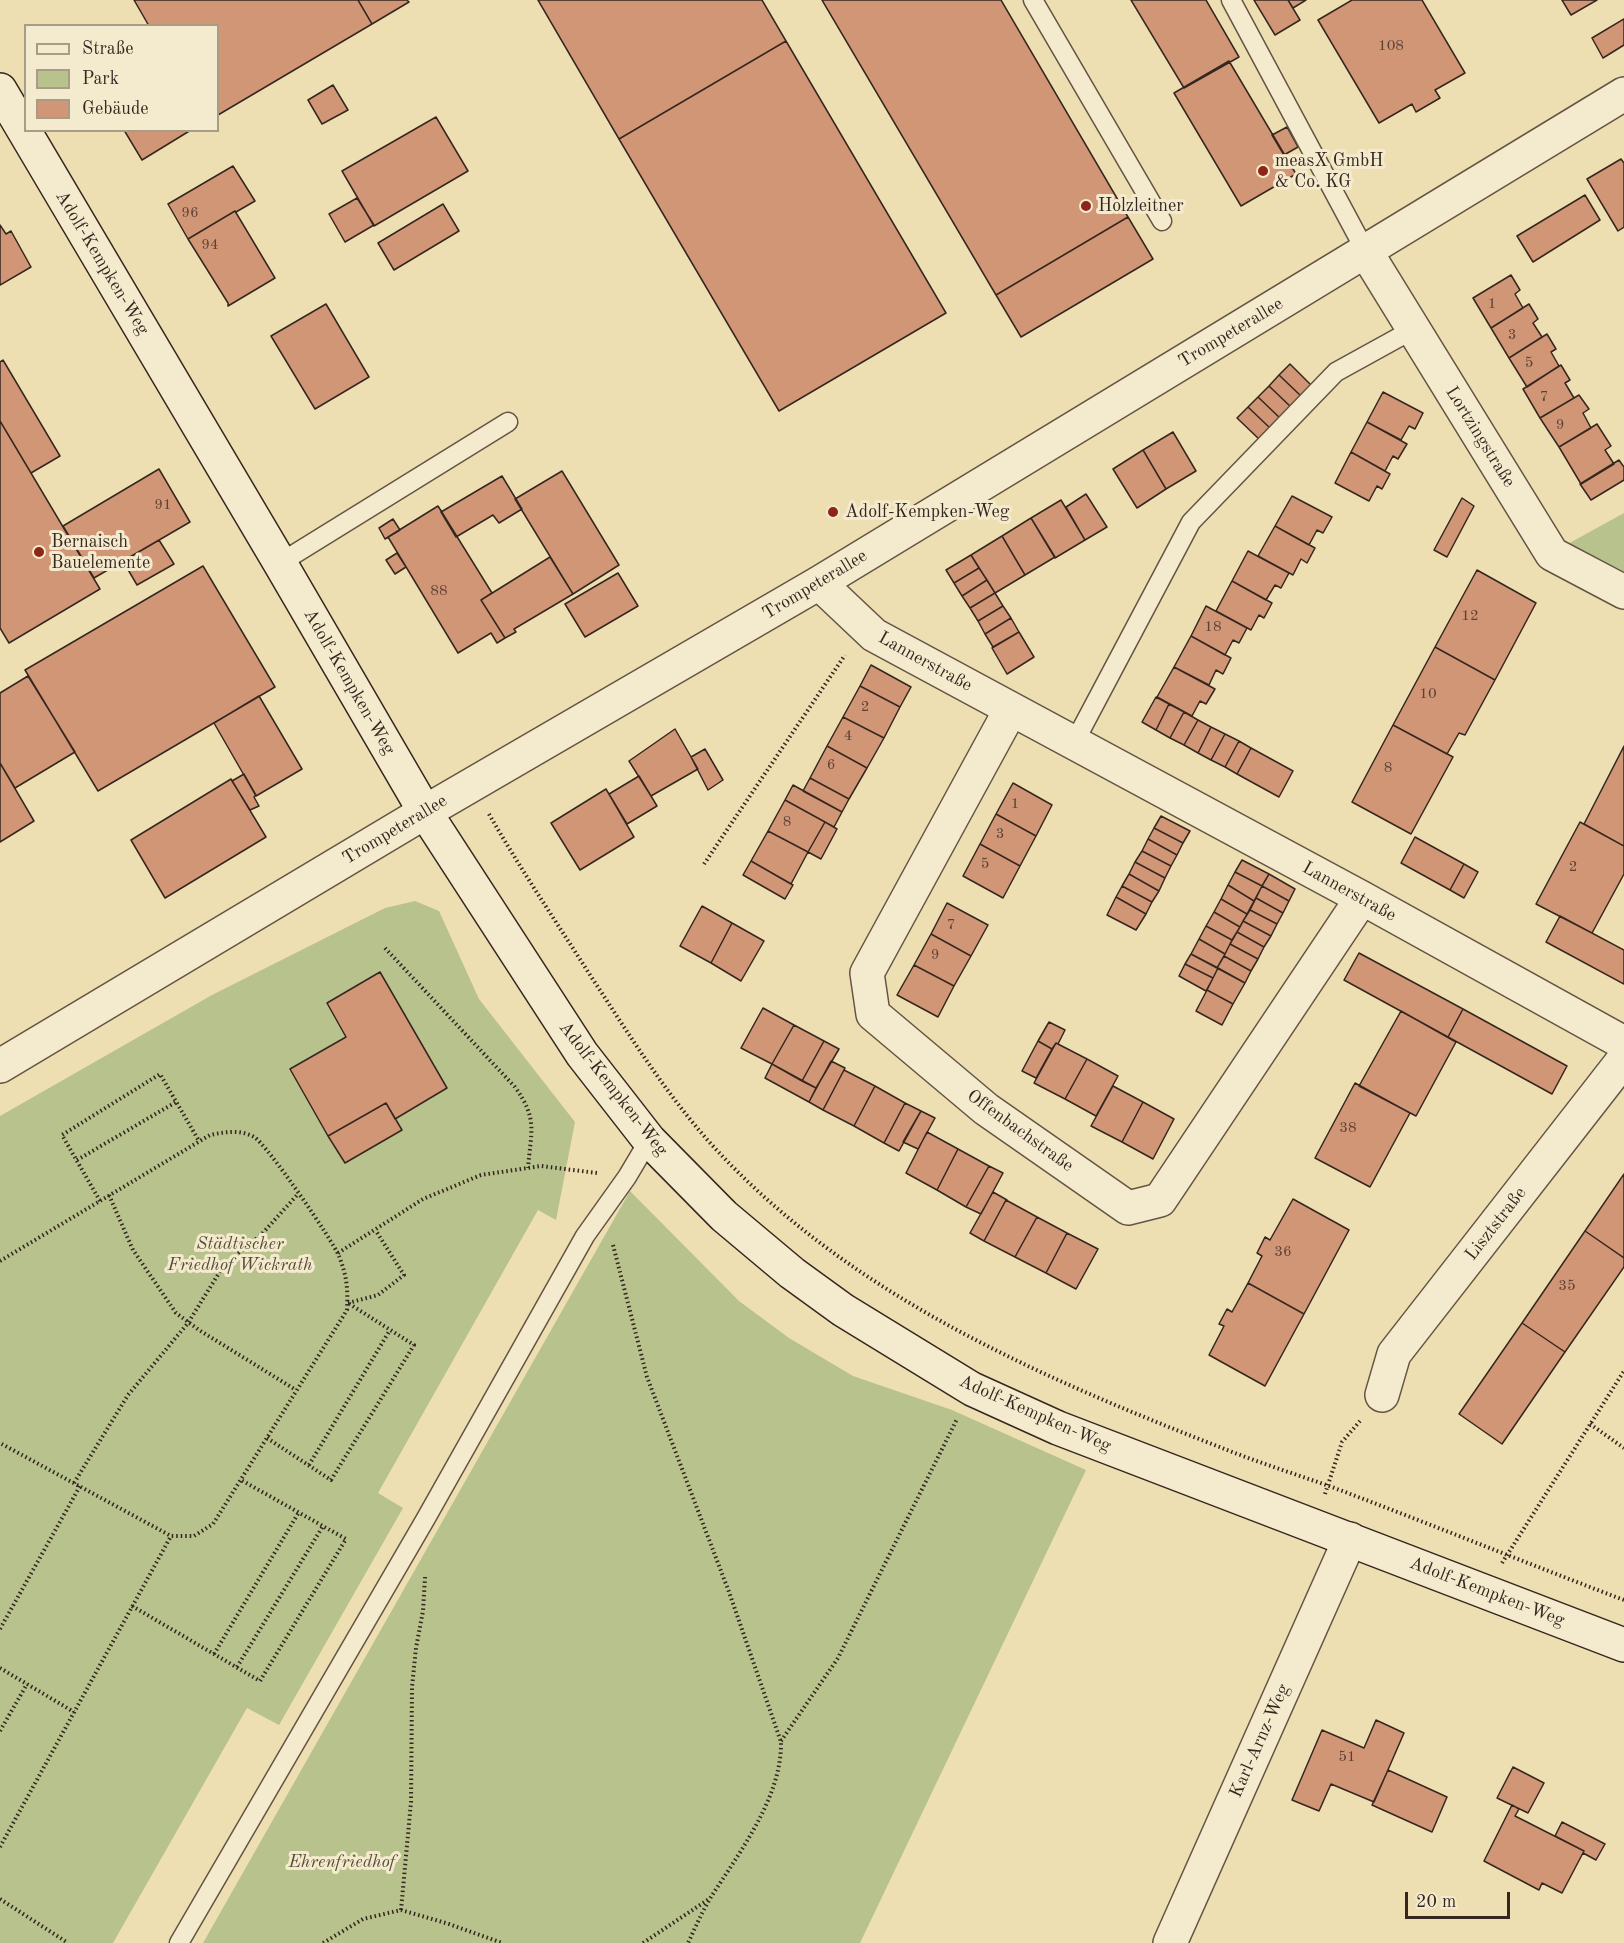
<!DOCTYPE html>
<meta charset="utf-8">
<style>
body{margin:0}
#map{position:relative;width:1624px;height:1943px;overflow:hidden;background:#eedfb2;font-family:"Old Standard TT",serif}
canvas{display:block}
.legend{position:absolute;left:24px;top:24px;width:195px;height:108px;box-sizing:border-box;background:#f4eacd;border:2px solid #a89c87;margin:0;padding:8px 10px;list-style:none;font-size:18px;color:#35261f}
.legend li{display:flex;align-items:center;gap:12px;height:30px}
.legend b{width:30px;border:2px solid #a89c87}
.scale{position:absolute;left:1405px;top:1892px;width:105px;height:27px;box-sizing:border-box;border:3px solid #35261f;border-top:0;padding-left:8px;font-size:18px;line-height:21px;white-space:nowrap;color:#35261f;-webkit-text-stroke:4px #f4eacd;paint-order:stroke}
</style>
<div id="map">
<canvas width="1624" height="1943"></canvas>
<ul class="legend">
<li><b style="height:8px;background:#f4eacd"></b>Straße</li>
<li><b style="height:16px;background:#b8c28d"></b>Park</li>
<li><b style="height:16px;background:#d19676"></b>Gebäude</li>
</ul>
<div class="scale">20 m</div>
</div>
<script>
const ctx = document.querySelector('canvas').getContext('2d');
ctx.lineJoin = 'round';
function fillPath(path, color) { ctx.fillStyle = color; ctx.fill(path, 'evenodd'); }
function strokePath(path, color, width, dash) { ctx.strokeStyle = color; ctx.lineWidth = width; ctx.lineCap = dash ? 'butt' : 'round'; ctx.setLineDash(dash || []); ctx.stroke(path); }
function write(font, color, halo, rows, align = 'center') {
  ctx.font = font + ' "Old Standard TT",serif'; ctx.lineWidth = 6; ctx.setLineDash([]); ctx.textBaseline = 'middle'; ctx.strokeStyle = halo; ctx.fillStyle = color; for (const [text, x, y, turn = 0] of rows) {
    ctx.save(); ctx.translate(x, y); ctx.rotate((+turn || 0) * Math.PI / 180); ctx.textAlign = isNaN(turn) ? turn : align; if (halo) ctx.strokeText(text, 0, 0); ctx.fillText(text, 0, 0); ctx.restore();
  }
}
fillPath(new Path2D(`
 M1624,513v63l-58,-31z
 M415,901l24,10 40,88 96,123 -19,98 -18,-10 -160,283 25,15 -124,217 -32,-17 -134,235h-113v-827l212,-121 173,-87z
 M630,1191l109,110 50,37 64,38 99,34 134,60 -226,473h-657z`), '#b8c28d');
const building = new Path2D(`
 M134,0h224l14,24 -154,91v-89h-69z
 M358,0h49l2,2 -37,22z
 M538,0h224l24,41 -167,98z
 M822,0h179l127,217 -132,78z
 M1131,0h75l33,57 -55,31z
 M1254,0h34l12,20 -25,15z
 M1288,0h18l-13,8z
 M1352,0h70l43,73 -30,17 5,8 -24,14 -4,-8 -33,19 -61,-103z
 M1562,0h35l-26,15z
 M1624,19v26l-21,13 -11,-20z
 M786,41l160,272 -167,98 -160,-272z
 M1229,61l67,113 -55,32 -67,-113z
 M333,85l15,25 -26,14 -14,-24z
 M436,117l32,54 -94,55 -32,-55z
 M1287,127l11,20 -14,8 -12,-20z
 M124,130h67l-49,30z
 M1621,159l3,4v64l-6,4 -31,-52z
 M233,166l22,35 -19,11 -1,-1 -47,28 -20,-35z
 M1585,195l15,25 -67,42 -16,-26z
 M357,198l17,27 -29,17 -16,-28z
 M443,204l16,27 -65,39 -16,-27z
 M235,211l40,67 -47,28v-3l-40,-64z
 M1128,217l25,42 -132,78 -25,-42z
 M0,225l6,9 5,-3 20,36 -31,18z
 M1511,275l9,15 -5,4 8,14 -32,20 -18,-30z
 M326,304l43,73 -54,32 -44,-73z
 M1529,304l9,15 -5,4 9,14 -33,21 -18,-30z
 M1547,334l9,15 -5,3 8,14 -32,21 -18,-29z
 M3,360l57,96 -29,17 -31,-52v-59z
 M1290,364l22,22 -10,11 -23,-22z
 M1561,365l9,15 -5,3 9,15 -34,20 -17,-29z
 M1279,375l23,22 -10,11 -23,-22z
 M1269,386l23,22 -11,11 -23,-22z
 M1383,392l40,21 -8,16 -6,-3 -8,14 -34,-18z
 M1579,395l10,14 -6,4 8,15 -32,19 -19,-29z
 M1258,397l23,22 -10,10 -23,-22z
 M1248,407l23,22 -11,11 -23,-22z
 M0,421l100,168 -91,54 -9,-15z
 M1367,422l40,22 -9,15 -5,-3 -8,15 -34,-19z
 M1597,424l14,22 -6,4 9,14 -33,20 -22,-37z
 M1173,432l23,39 -30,18 -23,-39z
 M1143,450l23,39 -29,19 -24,-39z
 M1351,452l39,22 -8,15 -5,-3 -8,15 -34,-18z
 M1619,460l5,7v13l-33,20 -11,-16z
 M159,469l31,53 -96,56 -31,-52z
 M562,471l57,94 -46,29 -58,-95z
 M502,476l20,33 -23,14 -6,-8 -37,22 -15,-25z
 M1086,494l21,33 -22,13 -19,-33z
 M1292,496l40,21 -9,16 -6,-3 -8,15 -34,-19z
 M1462,498l12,8 -27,51 -13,-7z
 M1061,500l24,40 -30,18 -24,-40z
 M438,506l54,87 -11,7 24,38 -8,5 -6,-10 -33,20 -70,-116z
 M1031,518l24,39 -30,18 -23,-39z
 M393,519l7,11 -15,9 -6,-11z
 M1275,526l40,22 -8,15 -6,-4 -8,16 -35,-19z
 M1002,536l23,39 -30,18 -24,-38z
 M159,540l15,24 -37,21 -14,-24z
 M1248,551l41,22 -8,15 -6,-3 -9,15 -34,-19z
 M397,553l9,14 -11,7 -9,-14z
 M971,555l8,13 -25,15 -8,-13z
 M550,557l23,37 -59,35 2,3 -11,6 -24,-38z
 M203,566l72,121 -177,104 -73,-121z
 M979,568l8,12 -25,16 -8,-13z
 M1477,570l59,33 -41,77 -60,-33z
 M618,573l20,33 -53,31 -20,-33z
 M987,580l8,13 -25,15 -8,-12z
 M1232,581l40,22 -8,15 -5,-3 -8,15 -35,-19z
 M995,593l8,13 -25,15 -8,-13z
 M1003,606l8,12 -26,16 -7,-13z
 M1206,606l41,22 -8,15 -6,-3 -8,15 -34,-19z
 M1011,618l8,14 -26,15 -8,-13z
 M1019,632l15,25 -27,17 -15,-26z
 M1191,636l40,22 -8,16 -7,-4 -7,15 -35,-18z
 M1435,647l60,33 -30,55 -6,-2 -12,21 -54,-29z
 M871,665l40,22 -11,20 -40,-21z
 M1174,667l41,22 -9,15 -6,-3 -8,15 -35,-19z
 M28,676l47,76 -60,36 -15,-25v-70z
 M860,686l40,21 -16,31 -41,-21z
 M259,696l43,73 -46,27 -42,-73z
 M1156,697l13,7 -13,26 -14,-8z
 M1169,704l15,8 -14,26 -14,-8z
 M1184,712l14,8 -14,25 -14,-7z
 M843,717l41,21 -17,30 -40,-22z
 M1198,720l13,7 -13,26 -14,-8z
 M1393,725l60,32 -42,77 -59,-32z
 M1211,727l14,7 -14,26 -13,-7z
 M675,729l23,40 -47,27 -22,-35z
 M1225,734l14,7 -14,26 -14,-7z
 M1239,741l12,7 -14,26 -12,-7z
 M827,746l40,22 -18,31 -39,-21z
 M1624,746v100l-40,-22z
 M1251,748l42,23 -14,26 -42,-23z
 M705,749l18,31 -15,10 -17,-33z
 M0,763l34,58 -34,21z
 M244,774l12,21 -2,2 5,9 -9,4 -18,-29z
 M639,776l18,30 -30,18 -18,-30z
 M810,778l39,21 -7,13 -39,-21z
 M231,779l35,58 -101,61 -34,-58z
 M1013,783l39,22 -16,31 -40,-22z
 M793,785l49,27 -8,15 -49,-27z
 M606,789l28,48 -54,33 -29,-47z
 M785,800l40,22 -17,30 -40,-21z
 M996,814l40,22 -16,30 -40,-22z
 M1161,816l29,15 -7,12 -29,-15z
 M825,822l12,7 -16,30 -13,-7z
 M1580,822l44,24v28l-32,59 -56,-29z
 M1154,828l29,15 -6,12 -29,-16z
 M768,831l40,21 -17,32 -40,-23z
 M1415,837l49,27 -14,26 -49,-27z
 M1148,839l29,16 -6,11 -29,-15z
 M980,844l40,22 -17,32 -40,-22z
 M1142,851l29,15 -6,12 -30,-16z
 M1242,860l27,14 -7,12 -27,-14z
 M751,861l42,24 -8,14 -42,-24z
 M1135,862l30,16 -6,13 -30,-17z
 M1464,864l14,8 -14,26 -14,-8z
 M1235,872l27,14 -8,15 -26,-16z
 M1129,874l30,17 -7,11 -30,-16z
 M1269,874l26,15 -6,12 -27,-15z
 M1228,885l26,16 -7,13 -26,-15z
 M1122,886l30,16 -6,12 -30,-17z
 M1262,886l27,15 -6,12 -27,-15z
 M1116,897l30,17 -10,16 -29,-15z
 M1256,898l27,15 -6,11 -27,-14z
 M1221,899l26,15 -7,13 -26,-15z
 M947,903l41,22 -17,31 -40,-22z
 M702,906l30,17 -21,40 -31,-17z
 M1250,910l27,14 -6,12 -28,-15z
 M1214,912l26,15 -8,13 -26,-14z
 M1560,916l64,34v34l-78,-42z
 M1243,921l28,15 -7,11 -27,-15z
 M732,923l32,18 -23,40 -30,-18z
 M1206,926l26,14 -7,14 -26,-15z
 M1237,932l27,15 -6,12 -28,-15z
 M931,934l40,22 -17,30 -40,-21z
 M1199,939l26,15 -8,14 -26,-14z
 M1230,944l28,15 -7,12 -27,-15z
 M1359,953l104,56 -15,28 -104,-57z
 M1191,954l27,14 -5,10 -28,-14z
 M1224,956l27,15 -6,12 -28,-15z
 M1185,964l28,14 -7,13 -27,-15z
 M914,965l40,21 -16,31 -41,-22z
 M1218,968l27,15 -12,21 -26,-14z
 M380,972l67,116 -52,31 -9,-16 -58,33 -38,-67 56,-32 -19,-34z
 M1207,990l26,14 -11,21 -26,-14z
 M763,1008l31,17 -22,39 -31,-16z
 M1463,1009l104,57 -15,28 -104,-57z
 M1401,1011l55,31 -40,74 -57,-30z
 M1049,1022l16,8 -7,14 -2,-1 -4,6 -14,-8z
 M794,1025l30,16 -22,40 -30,-17z
 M824,1041l15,8 -23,39 -14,-7z
 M1038,1041l14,8 -16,29 -14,-7z
 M1056,1043l31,16 -22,40 -31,-16z
 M1087,1059l31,17 -22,40 -31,-17z
 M831,1061l14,7 -22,42 -14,-8z
 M772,1064l44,24 -7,14 -44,-24z
 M844,1070l31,16 -21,40 -31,-16z
 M1355,1083l55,30 -40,74 -55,-29z
 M875,1086l30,17 -21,40 -30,-17z
 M1113,1086l30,16 -21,40 -31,-16z
 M1143,1102l31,17 -21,40 -31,-17z
 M386,1103l16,27 -57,33 -17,-27z
 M905,1103l16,8 -22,40 -15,-8z
 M921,1111l14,7 -17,31 -15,-7z
 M927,1132l31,17 -21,41 -31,-17z
 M958,1149l31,17 -23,41 -29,-17z
 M987,1165l16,8 -22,41 -15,-7 23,-41z
 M1624,1174v84l-39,-27z
 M993,1192l14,8h-1l-22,41 -14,-8z
 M1293,1199l56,31 -45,84 -56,-31 14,-27 -5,-3 8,-16 5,3z
 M1006,1200l31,17 -22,40 -31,-16z
 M1037,1217l30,16 -21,40 -31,-16z
 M1585,1231l39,27v9l-59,85 -43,-29z
 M1067,1233l31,16 -22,40 -30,-16z
 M1248,1283l56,31 -39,72 -56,-31 15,-29 -5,-2 8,-15 5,3z
 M1522,1323l43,29 -63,92 -43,-30z
 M1376,1720l28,13 -30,69 -43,-18 -12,27 -27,-11 30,-70 42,18z
 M1513,1767l31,16 -16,30 -31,-15z
 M1388,1770l59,27 -15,35 -60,-27z
 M1512,1805l7,4 -4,7 69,35 -22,42 -20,-10 -3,7 -55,-29z
 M1562,1822l43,22 -9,16 -13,-7 1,-2 -29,-15z`);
fillPath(building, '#d19676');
strokePath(building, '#35261f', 1.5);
const service = new Path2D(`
 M1033,0l129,221
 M1231,0l135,252
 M280,563l228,-141
 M1074,743l117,-221 145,-150 78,-43
 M179,1943l246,-423 160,-284 42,-59 22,-37`);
const minor = new Path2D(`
 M1366,252l186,302 72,38
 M819,583l55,52 488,263 262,145
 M1011,709l-144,264 6,41 113,95 142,99 32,-8 202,-302
 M0,1066l425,-254 394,-229 805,-489
 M1382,1395l12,-41 230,-295
 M1170,1943l180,-404`);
const secondary = new Path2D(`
 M0,90l280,473 145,249 157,242 67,86 75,76 68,57 51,37 129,79 86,39 566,217`);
strokePath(service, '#635444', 21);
strokePath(minor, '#635444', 36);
strokePath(secondary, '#35261f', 36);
strokePath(new Path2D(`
 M489,814c32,56 68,109 103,164 42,64 82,129 136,184 138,142 326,221 507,291 31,12 63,22 94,33 99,37 197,77 295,114
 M704,864l141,-209
 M385,948l130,139c23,32 16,44 13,81
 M77,1160l99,-58
 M109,1195l24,55 43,63 23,17 97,60
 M100,1201l-38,-66 98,-61 39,67
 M613,1245l34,132 82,215 52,150c1,55 -42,111 -70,155 -9,15 -16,31 -23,46
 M338,1253l85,-54 58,-24 60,-9 56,7
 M0,1261l210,-126c15,-3 30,-6 44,2 12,6 79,104 85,119 8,21 9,32 8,54l-134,214 -19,12h-23l-171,-93
 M348,1303l30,-8 26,-20 -28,-44
 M1590,1424l34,24
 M267,1438l64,42 83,-135 -66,-42
 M309,1465l81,-135
 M74,1483l54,-88 60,-72 36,-58 37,-30 37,-41
 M1325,1494l17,-52 18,-21
 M1502,1563l122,-192
 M132,1606l128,75 86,-142 -105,-59
 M0,1629l80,-143
 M214,1654l85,-142
 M237,1667l86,-141
 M0,1668l74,44
 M0,1731l27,-47
 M781,1741l57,-83 119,-239
 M0,1847l171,-311
 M0,1899l68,44
 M401,1910l10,-108 1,-115 4,-39 7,-37 2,-34
 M323,1943l40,-24 38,-9 48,14 53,19
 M643,1943l66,-44`), '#35261f', 4, [1.5, 3]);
strokePath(service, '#f4eacd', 18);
strokePath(minor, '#f4eacd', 33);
strokePath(secondary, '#f4eacd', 33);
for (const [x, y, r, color] of [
 [1263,171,6,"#8f2418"],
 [1086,206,6,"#8f2418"],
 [833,512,6,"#8f2418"],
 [39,552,6,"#8f2418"]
]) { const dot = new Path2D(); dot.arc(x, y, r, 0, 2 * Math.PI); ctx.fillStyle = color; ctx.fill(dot); strokePath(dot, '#f4eacd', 2); }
write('15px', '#5c4235', null, [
 ["108",1391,46],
 ["96",190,213],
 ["94",210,245],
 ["1",1492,304],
 ["3",1512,335],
 ["5",1529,363],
 ["7",1544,397],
 ["9",1560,425],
 ["91",163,505],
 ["88",439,591],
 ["12",1470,616],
 ["18",1213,627],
 ["10",1428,694],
 ["2",865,707],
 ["4",848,736],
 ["6",831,765],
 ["8",1388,768],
 ["1",1015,804],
 ["8",787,822],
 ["3",1000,834],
 ["5",985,864],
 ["2",1573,867],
 ["7",951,925],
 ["9",935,955],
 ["38",1348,1128],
 ["36",1283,1252],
 ["35",1567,1286],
 ["51",1347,1757]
]);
write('18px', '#35261f', '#f4eacd', [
 ["measX GmbH",1275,161],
 ["& Co. KG",1275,182],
 ["Holzleitner",1098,206],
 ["Adolf-Kempken-Weg",845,512],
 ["Bernaisch",51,542],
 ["Bauelemente",51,563]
], 'left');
write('18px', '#35261f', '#f4eacd', [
 ["Adolf-Kempken-Weg",102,263,59],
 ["Trompeterallee",1231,333,-31],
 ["Lortzingstraße",1480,437,58],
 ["Trompeterallee",815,585,-31],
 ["Lannerstraße",925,662,29],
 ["Adolf-Kempken-Weg",349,682,60],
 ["Trompeterallee",395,830,-31],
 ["Lannerstraße",1349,892,29],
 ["Adolf-Kempken-Weg",613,1089,52],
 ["Offenbachstraße",1020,1131,36],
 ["Lisztstraße",1496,1224,-52],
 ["Adolf-Kempken-Weg",1035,1414,24],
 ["Adolf-Kempken-Weg",1487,1592,21],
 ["Karl-Arnz-Weg",1260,1741,-66]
]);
write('italic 18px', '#564d3a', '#f4eacd', [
 ["Städtischer",240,1244],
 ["Friedhof Wickrath",240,1265],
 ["Ehrenfriedhof",342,1862]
]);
</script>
